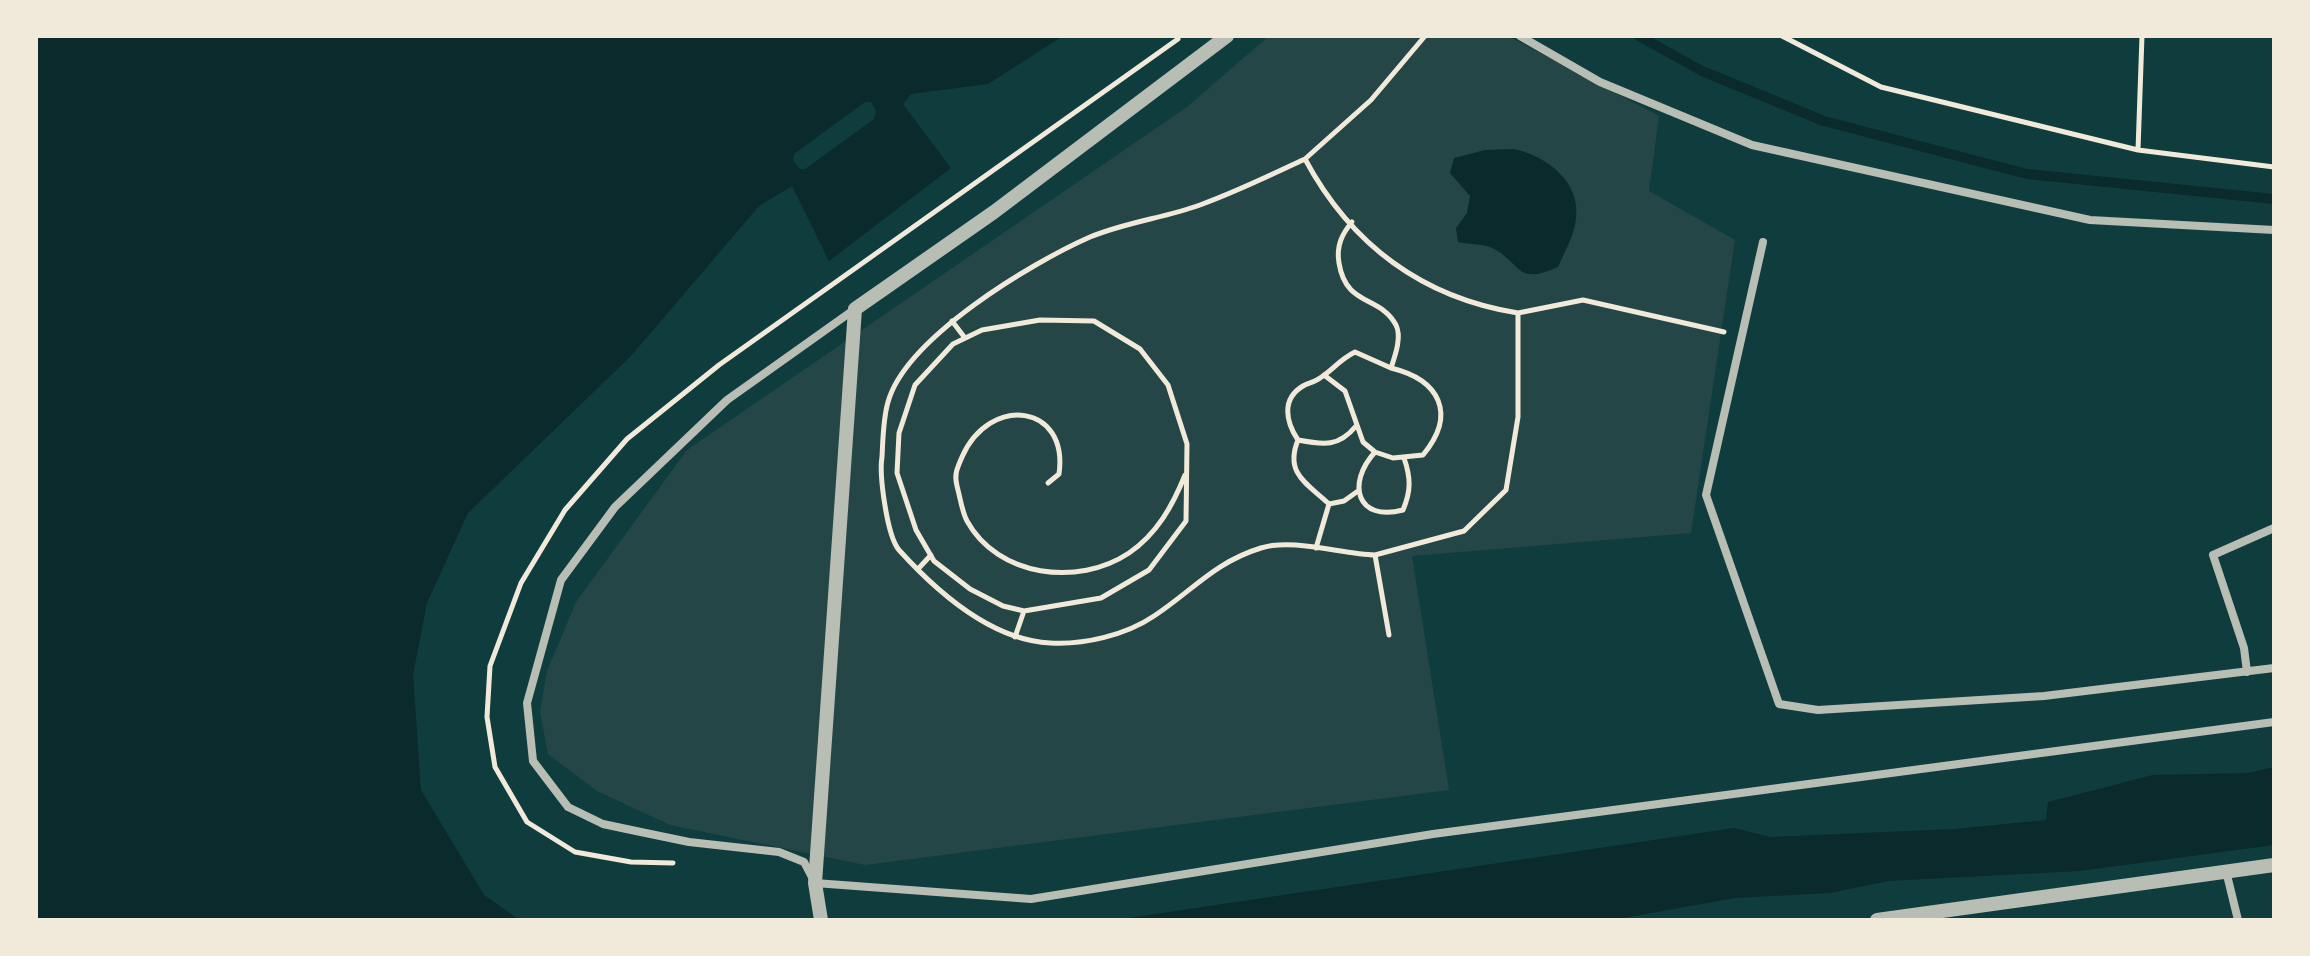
<!DOCTYPE html>
<style>
body{margin:0}
#map{position:relative;width:2310px;height:956px;overflow:hidden;background:#0f3d3e;font-family:Mulish,sans-serif}
canvas{display:block}
.frame{position:absolute;inset:0;border:38px solid #f1e9da;pointer-events:none}
</style>
<div id="map">
<canvas width="2310" height="956"></canvas>
<div class="frame"></div>
</div>
<script>
const ctx = document.querySelector('canvas').getContext('2d');
ctx.lineJoin = 'round';
function fillPath(path, color) { ctx.fillStyle = color; ctx.fill(path, 'evenodd'); }
function strokePath(path, color, width, dash) { ctx.strokeStyle = color; ctx.lineWidth = width; ctx.lineCap = dash ? 'butt' : 'round'; ctx.setLineDash(dash || []); ctx.stroke(path); }
fillPath(new Path2D(`
 M1269,36h239l151,80 -10,75 86,49 -44,293 -279,23 37,234 -584,75 -195,-40 -73,-34 -49,-37 -8,-42 7,-41 29,-69 111,-152 500,-343z`), '#244646');
fillPath(new Path2D(`
 M36,36h1027l-75,48 -77,10 -8,10 48,64 -122,93 -37,-75 -33,20 -128,150 -163,157 -41,90 -14,72 8,115 63,105 36,25h-484z
 M1514,149c32,7 67,32 62,70 -2,17 -11,32 -18,48 -44,20 -36,-6 -68,-20 -8,-3 -22,-3 -32,-5l-2,-14 11,-15 3,-17 -20,-23 4,-15 31,-8z
 M2274,767v78l-194,26 -192,10 -58,12 -95,5 -123,22h-497l619,-92 36,9 184,-8 92,-9 2,-18 105,-27 95,-2z`), '#0a2a2b');
fillPath(new Path2D(`
 M865,102h6l5,9 -2,8 -69,50h-5l-7,-9 1,-6z`), '#0f3d3e');
strokePath(new Path2D(`
 M1639,36l63,35 122,50 203,53 247,25`), '#0a2a2b', 10);
strokePath(new Path2D(`
 M1782,36l99,51 257,63 136,17
 M2138,150l4,-114
 M1305,159l66,-59 54,-64
 M1518,313l65,-13 141,32
 M952,321l13,17
 M1324,375l21,16 18,51 12,10 18,6 30,-3c34,-41 17,-75 -32,-87
 M1298,440c26,5 41,7 58,-14
 M1375,452c-29,32 -18,70 28,58 8,-19 8,-32 1,-52
 M1048,483l11,-9c10,-70 -69,-80 -97,-17 -5,12 -8,17 -5,29 3,11 5,26 10,35 31,56 111,66 162,32 28,-19 44,-48 56,-78
 M1329,504l15,-3 14,-10
 M1316,548l13,-44c-21,-20 -45,-30 -31,-64 -12,-18 -17,-41 5,-54 5,-3 12,-4 17,-8 14,-9 19,-18 35,-26l36,16c4,-12 11,-31 5,-43 -16,-30 -50,-18 -57,-62 -3,-17 3,-29 13,-41
 M1375,555c-33,-1 -83,-17 -114,-7 -46,14 -69,43 -107,68 -28,19 -70,29 -104,27 -59,-3 -113,-51 -151,-93 -12,-14 -20,-75 -17,-93 1,-18 1,-38 6,-55 18,-64 143,-139 202,-165 36,-15 74,-19 110,-32 36,-13 71,-30 105,-46 46,86 118,139 213,154v104l-12,73 -42,41 -89,24 14,80
 M918,569l13,-14
 M1015,637l9,-26 77,-13 48,-28 37,-49 1,-77 -19,-59 -28,-36 -46,-28 -54,-1 -58,10 -29,14 -38,41 -16,48 -2,40 19,57 18,31 36,28 33,17 21,5
 M673,863l-42,-1 -56,-10 -48,-30 -32,-55 -8,-50 3,-51 31,-83 44,-73 62,-71 92,-74 459,-326`), '#f1e9da', 5);
strokePath(new Path2D(`
 M1520,36l80,46 152,63 338,75 184,10
 M1763,242l-57,253 73,209 39,6 226,-14 230,-28
 M855,309l-128,91 -112,107 -54,73 -34,123 6,58 35,46 35,17 33,7 53,11 90,10 25,10 11,21 216,16 402,-65 841,-112
 M2247,672l-3,-24 -31,-93 61,-27
 M2226,871l12,49`), '#b8beb3', 8);
strokePath(new Path2D(`
 M821,920l-6,-37 40,-574 139,-97 233,-176
 M1877,920l397,-55`), '#b8beb3', 14);
</script>
